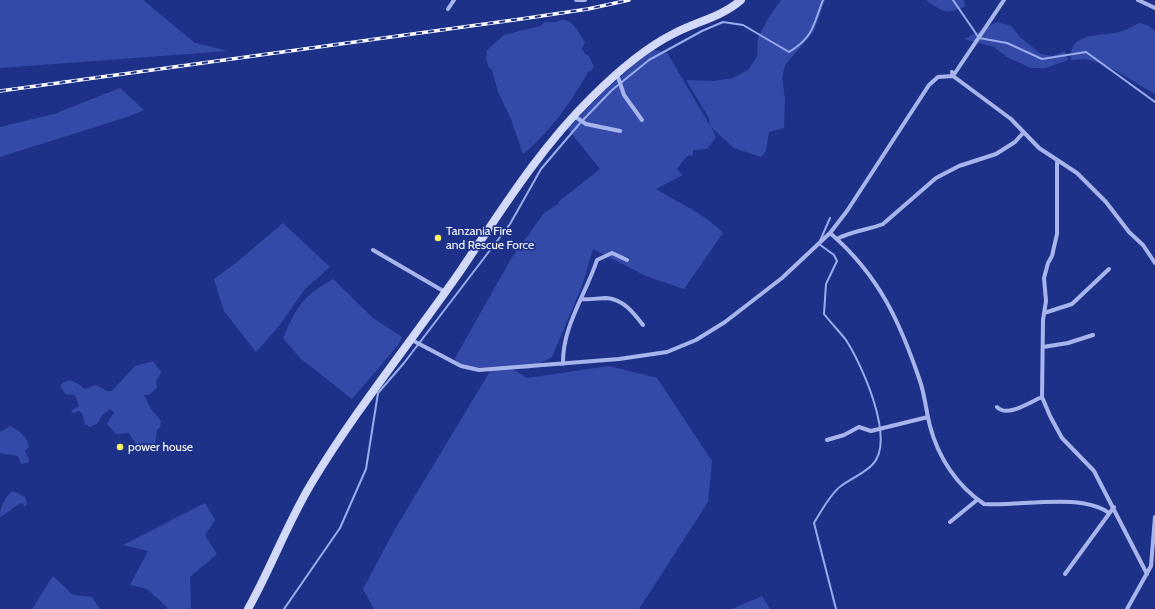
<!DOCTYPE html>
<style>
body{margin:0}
canvas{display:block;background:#1d3189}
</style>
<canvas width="1155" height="609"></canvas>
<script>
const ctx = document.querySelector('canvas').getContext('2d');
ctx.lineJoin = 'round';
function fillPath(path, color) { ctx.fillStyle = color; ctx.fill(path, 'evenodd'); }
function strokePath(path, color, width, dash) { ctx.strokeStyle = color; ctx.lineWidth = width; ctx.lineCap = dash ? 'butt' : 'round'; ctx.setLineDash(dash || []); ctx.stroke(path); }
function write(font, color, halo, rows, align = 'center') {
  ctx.font = font + ' Cabin,sans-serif'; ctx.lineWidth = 3.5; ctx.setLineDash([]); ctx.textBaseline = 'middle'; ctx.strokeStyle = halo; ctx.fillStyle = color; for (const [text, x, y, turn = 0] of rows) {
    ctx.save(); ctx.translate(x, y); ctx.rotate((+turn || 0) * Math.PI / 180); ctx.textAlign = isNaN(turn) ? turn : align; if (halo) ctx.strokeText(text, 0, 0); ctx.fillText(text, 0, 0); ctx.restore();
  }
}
fillPath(new Path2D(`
 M0,0h143l52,43 33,8 -228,17z
 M781,0h44l-11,31 -29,34 -3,13 3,21 -1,29 -15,4 -3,19 -5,6 -27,-9 -23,-21 5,10 -9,12 -14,1v5l-6,1 -10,13 6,6 -27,14c22,14 48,24 67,44l-39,56 -38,-13 -53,-27 -11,37 -30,71 -23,12h-17l15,9 82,-12 48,12 55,83 -4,41 -69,107h-265l-11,-20 32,-60 97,-161 -33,-1 -4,-9 56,-99 33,-46 14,-9 2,2 -2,-4 42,-33 -32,-40 36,-38 49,-42 15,5 42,72 -1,-8 -23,-38 28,1 19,-3 15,-8 9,-13 1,-19 11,-21z
 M926,0h38l1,6c-18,10 -24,5 -39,-6z
 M563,20c12,1 15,13 22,22l-3,7 3,5 4,2 5,11 -3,4 -3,1c-15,28 -40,62 -65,82l-12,-35 -13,-27 -6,-22 -4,-4 -2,-8 1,-8 17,-15 36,-9 5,-4h10z
 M997,22l14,4 10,12 20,16 12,2 12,-5 3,9 -22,8h-15l-24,-11 -13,-10 -30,-8z
 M1140,23l7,2 8,6v63l-49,-29 -20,-6 -15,1c-2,-26 23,-24 43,-27 8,0 18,-7 26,-10z
 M120,88l24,22 -17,7 -127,40v-30l54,-13z
 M283,223l47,44 -25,22 -26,37 -23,26 -32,-41 -10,-32 22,-16z
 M333,279l40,39 29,19 -3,7 -47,55 -52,-41 -17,-20c14,-31 18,-41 50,-59z
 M153,361l8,11 -5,10 1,6 -8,7h-5l7,14 10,12 -1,6 -3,3 -2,14 -6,5 -12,-3 -8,-13 -13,1 -9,-10 7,-12 -4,-3 -7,5 -6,10 -7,3 -5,-3 -3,-11 -3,-2 -6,2 -2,-2 8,-5 -4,-11 -10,-1 -4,-8 1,-3c11,-6 15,1 23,6l11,-4 11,6h5l23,-25z
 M10,426c9,4 18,12 19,21l-4,4 4,8 -1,4 -7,1 -3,-8 -18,-3v-21z
 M13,491l12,6 2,6 -2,4 -3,-4c-6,1 -15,11 -22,14 0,-10 4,-19 13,-26z
 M205,503l10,17 -10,15 12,19 -27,23 1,32h-27l4,-1 -21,-19 -17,-4 18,-34 -25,-6z
 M53,576l20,19 19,2 8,12h-68z
 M762,596l8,13h-39h1z`), '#334aa9');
strokePath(new Path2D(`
 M953,0l26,38 28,5 35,16 44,-7 69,50
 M820,241l10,-23
 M819,244l15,11 3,6 -11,23 -2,30c7,9 15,17 22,26 15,23 50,99 27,124 -9,10 -22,14 -32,22 -10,7 -21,27 -27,37l22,86
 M284,609l56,-81 26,-59 12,-76 26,-30 106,-139 31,-55 40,-47 31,-32 37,-30 53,-29 21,-9 20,3 46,27c25,-15 24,-27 34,-52`), '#9aacee', 2);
strokePath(new Path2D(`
 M576,0h9
 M1138,0l17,8
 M448,9l6,-9
 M952,72l1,4 58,43 28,29 38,25 29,29 23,30 14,13 12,18
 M617,74l7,21 18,25
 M574,116l12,8 34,7
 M1057,161v73l-5,22 -4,7 -4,15 2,23 -3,19 -1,77 8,19 12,22 32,33 53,103
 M830,233c49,42 70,89 90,148 5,15 6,30 10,45 8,31 27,60 54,78 34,3 97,-12 125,9
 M837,239c14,-8 31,-9 46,-15l53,-46 23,-12 37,-12 19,-12 8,-9
 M373,250l72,42
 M581,299c9,1 17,-1 25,-1 17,1 27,14 37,27
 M1044,313l28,-9 37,-35
 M410,339l51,27 18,4 140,-11 48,-7 29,-12 29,-18 57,-44 48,-45 17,-22 82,-126 9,-8 15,-1 51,-76
 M1043,347l25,-4 25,-8
 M563,364c-1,-37 23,-70 34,-104l15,-7 15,7
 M997,407c10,11 33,-5 45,-10
 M827,440l17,-5 15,-8 12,4 57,-14
 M950,522l27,-22
 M1065,574l49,-67
 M1127,609l24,-43 4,-49`), '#a7b5ec', 4);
strokePath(new Path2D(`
 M248,609c23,-41 39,-85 63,-125 45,-75 100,-142 150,-214 40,-59 79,-122 130,-172 24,-24 52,-49 82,-64 22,-12 49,-17 68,-34`), '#d3daf9', 8);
const rail = new Path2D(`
 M0,91l521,-72 67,-10 41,-9`);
strokePath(rail, '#fff', 3.5);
strokePath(rail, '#1d3189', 2, [6]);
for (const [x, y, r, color] of [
 [438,238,4,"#fcf665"],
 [120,447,4,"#fcf665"]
]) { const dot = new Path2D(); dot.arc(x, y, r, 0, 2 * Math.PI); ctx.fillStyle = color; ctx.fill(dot); strokePath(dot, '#1d3189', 1.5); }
write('12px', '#fff', '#1d3189', [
 ["Tanzania Fire",446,231],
 ["and Rescue Force",446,245],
 ["power house",128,447]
], 'left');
</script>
